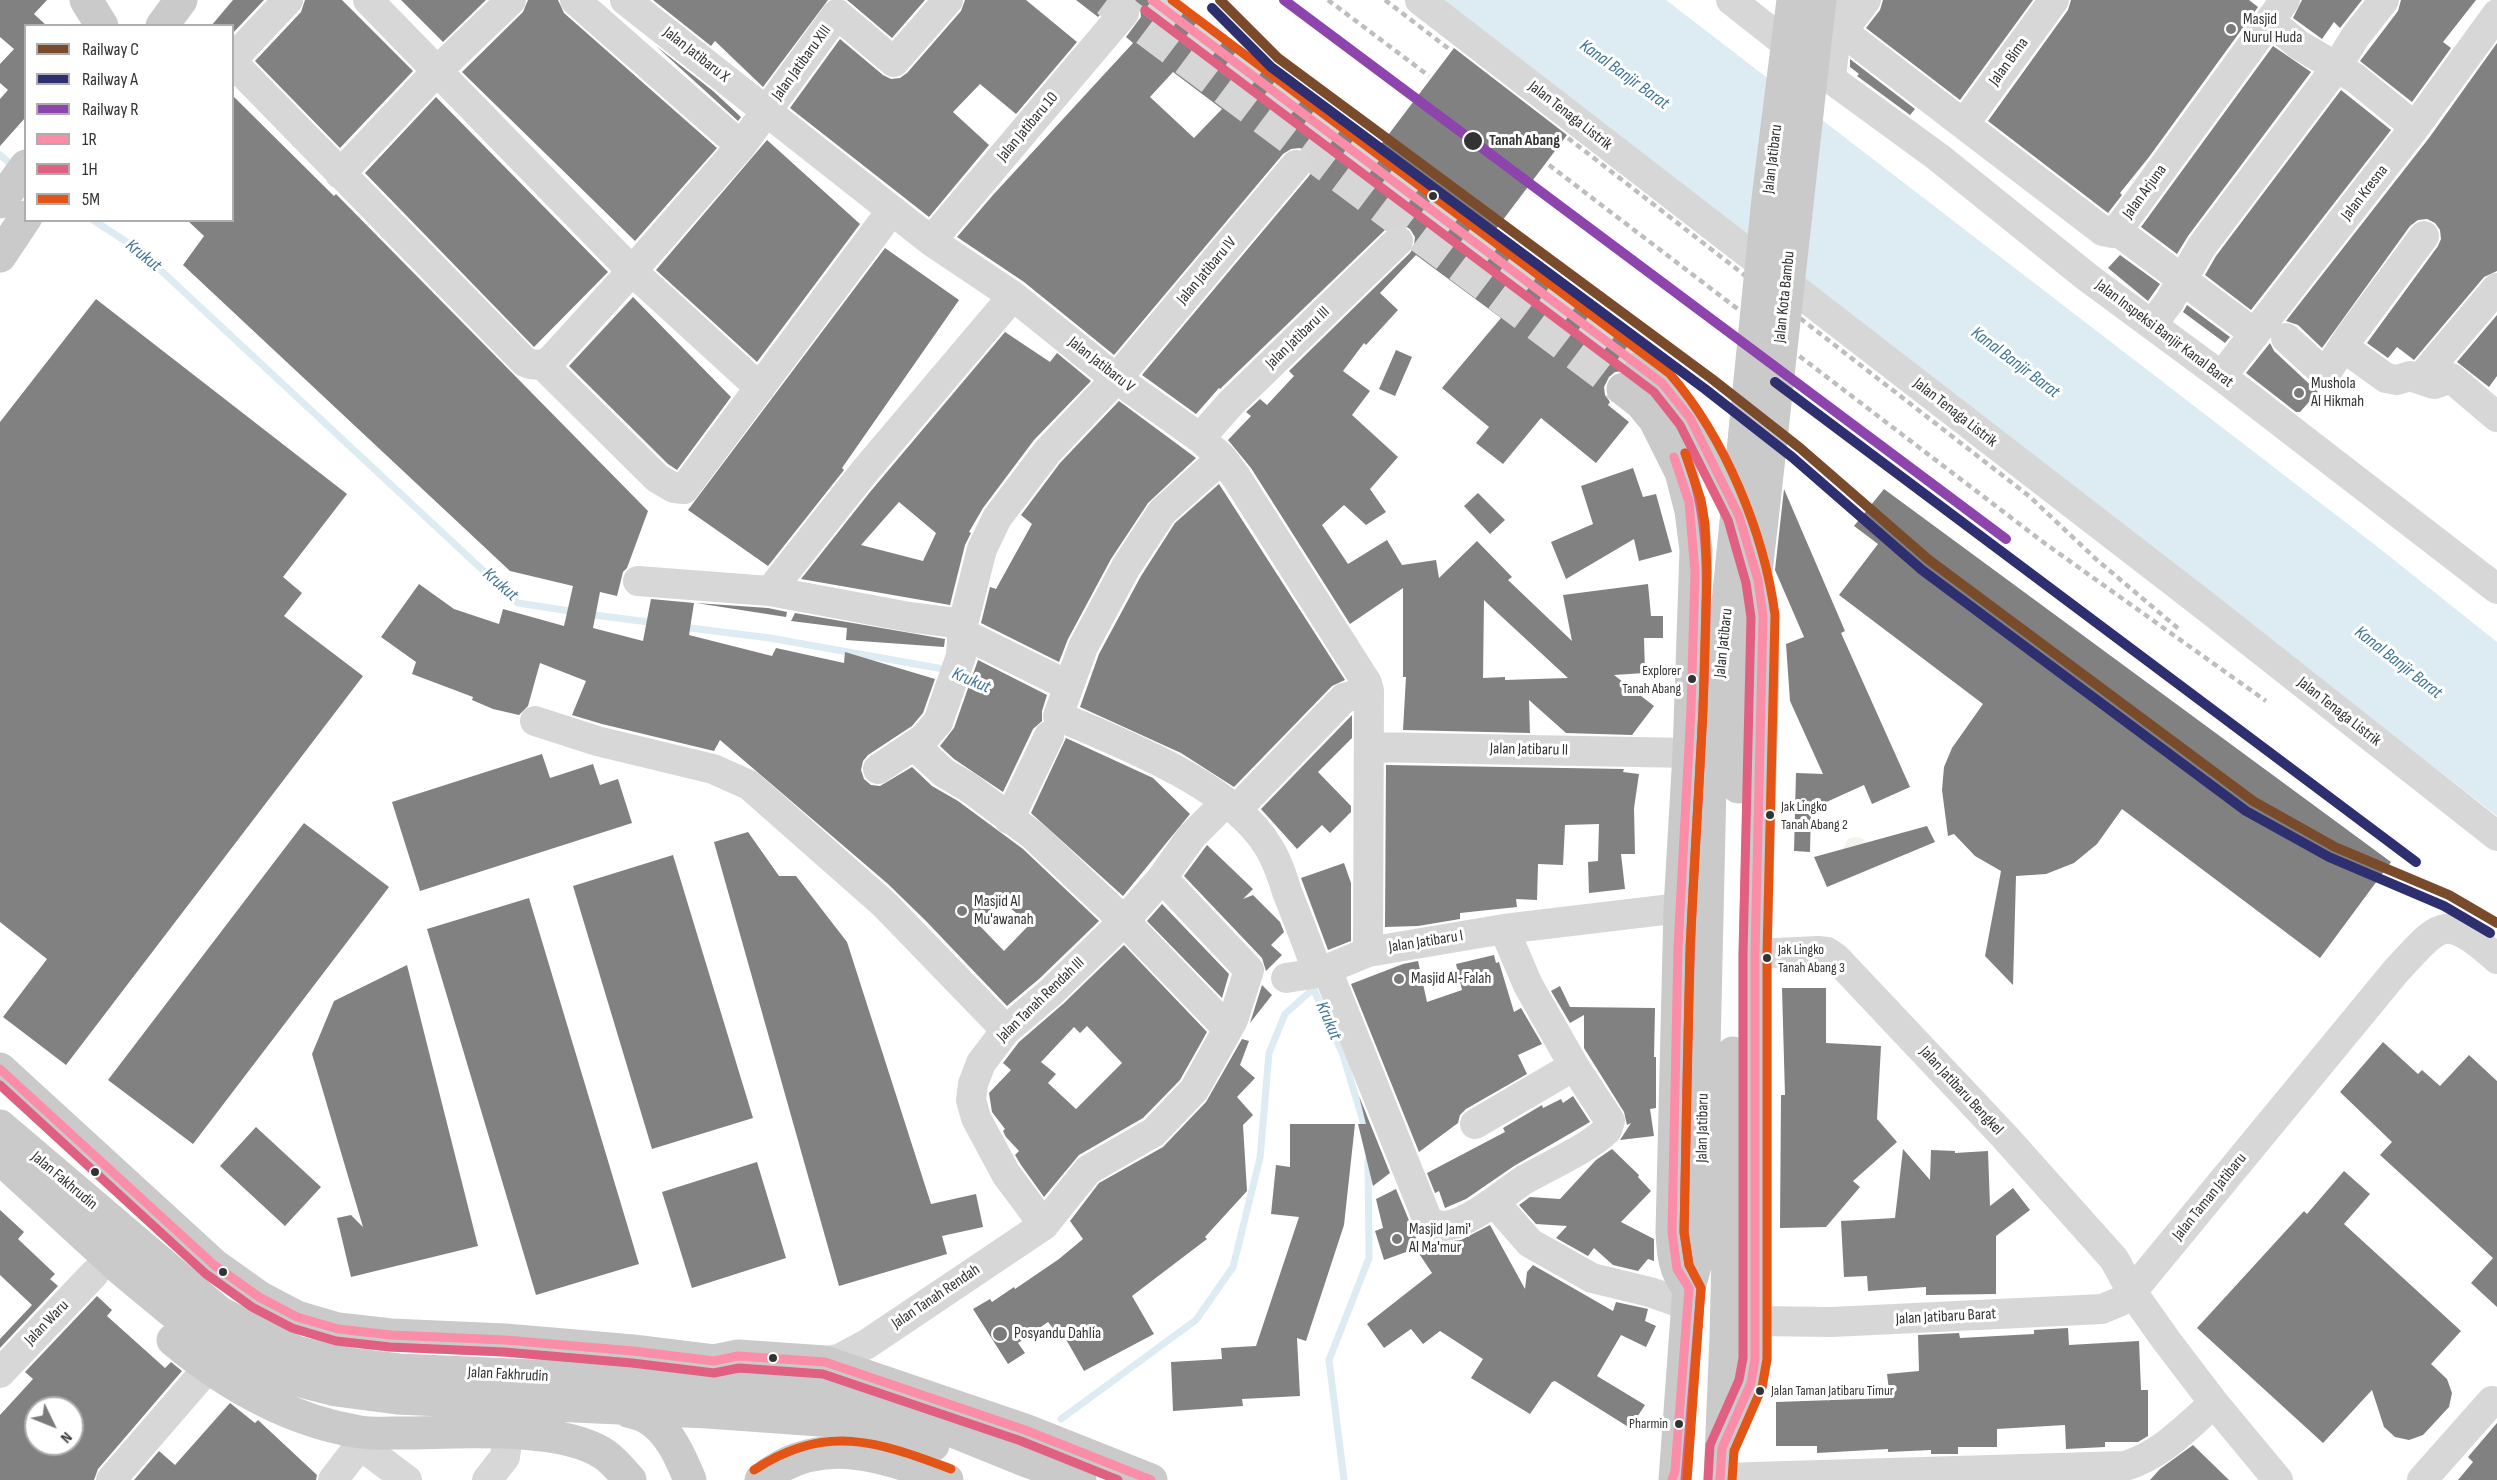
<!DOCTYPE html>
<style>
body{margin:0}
#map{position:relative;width:2497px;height:1480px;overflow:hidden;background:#fff;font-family:"Sofia Sans Condensed",sans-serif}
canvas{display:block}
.legend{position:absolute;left:24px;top:24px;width:210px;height:198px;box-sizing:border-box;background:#fff;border:2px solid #adadad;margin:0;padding:8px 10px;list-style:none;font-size:18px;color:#333}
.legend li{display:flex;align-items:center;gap:12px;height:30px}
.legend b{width:30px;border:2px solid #adadad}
.north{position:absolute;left:24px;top:1396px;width:60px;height:60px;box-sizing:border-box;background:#fff;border:2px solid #adadad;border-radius:50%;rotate:133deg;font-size:16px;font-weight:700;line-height:24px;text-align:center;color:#333}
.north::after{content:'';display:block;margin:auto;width:21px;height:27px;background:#7a7a7a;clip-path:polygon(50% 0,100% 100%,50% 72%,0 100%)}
</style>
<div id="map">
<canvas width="2497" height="1480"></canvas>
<ul class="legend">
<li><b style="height:8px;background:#7a4b2a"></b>Railway C</li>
<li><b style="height:8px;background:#2e2f70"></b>Railway A</li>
<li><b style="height:8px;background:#8e44ad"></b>Railway R</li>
<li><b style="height:8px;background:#fb8da8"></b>1R</li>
<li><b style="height:8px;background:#e15f81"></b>1H</li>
<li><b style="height:8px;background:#e35517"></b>5M</li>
</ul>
<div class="north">N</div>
</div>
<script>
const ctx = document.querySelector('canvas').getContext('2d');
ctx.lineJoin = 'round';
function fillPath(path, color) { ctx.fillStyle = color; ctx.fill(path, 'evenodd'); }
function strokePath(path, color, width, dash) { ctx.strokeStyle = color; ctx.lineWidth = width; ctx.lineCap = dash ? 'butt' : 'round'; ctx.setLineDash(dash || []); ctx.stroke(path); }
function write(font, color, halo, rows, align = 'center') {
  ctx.font = font + ' "Sofia Sans Condensed",sans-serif'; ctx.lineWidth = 6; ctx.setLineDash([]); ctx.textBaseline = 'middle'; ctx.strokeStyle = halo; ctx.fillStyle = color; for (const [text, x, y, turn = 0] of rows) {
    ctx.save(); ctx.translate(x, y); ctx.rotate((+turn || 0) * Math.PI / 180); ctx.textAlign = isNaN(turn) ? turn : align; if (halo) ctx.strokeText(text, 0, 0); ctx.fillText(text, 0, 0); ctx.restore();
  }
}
fillPath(new Path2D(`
 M1855,837l7,1 5,5 -25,8 6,-12z`), '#f1f5ed');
fillPath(new Path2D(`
 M1440,0h226l713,548 118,94v174z`), '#ddebf3');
strokePath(new Path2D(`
 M0,155l14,12
 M93,220l46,30 379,353 58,9
 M587,614l69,9
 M682,627l88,11 179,32
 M1310,981l33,74 23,76
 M1061,1419l135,-99 37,-53 27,-109 9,-105 16,-39 28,-25
 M1344,1480l-15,-120 40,-102 -1,-98`), '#ddebf3', 7);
fillPath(new Path2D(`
 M0,0h47l-13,14 13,12h-21l-1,92 -25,28v-47l8,-9 -8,-7v-19l14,-15 -14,-12z
 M233,0h31l-32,34v-8h-21z
 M305,0h37l71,71 -73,77 -85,-87 46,-49z
 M401,0h85l-43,42z
 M528,0h30l6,13 153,135 -82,93 -173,-169 61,-60z
 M653,0h175l-65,87 -48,-46 -4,5z
 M847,0h78l-33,38z
 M965,0h61l51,42 -61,72 -36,-30 -27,28 36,33 -60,72 -139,-109 50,-69 43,36 8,4 9,-1 7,-5 54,-62z
 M1076,0h37l-15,17z
 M1135,0h32l206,155 81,-107 113,87 -80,106 147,110 -6,4 -4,8v8l-9,1 -6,5 -5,10 1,8 5,7 -2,3 21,17 -33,41 -55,-45 -38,46 -27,-21 13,-16 -47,-39 59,-70 -85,-63 -36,38 18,17 -32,35 -2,-2 -21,28 27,20 -18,24 46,42 -28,32 16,23 -20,13 -22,-20 -22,20 26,39 39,-24 15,25 34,-5 3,18 38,-37 35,36 -4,3 64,61 -9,-46 85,-11 3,32h12v22h-19l1,35 -31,2 40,31 -22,29 -66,-2 -37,-33 1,33 -127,-3 3,-53h-3v-89l-53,36 -99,-156 -23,-28 23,-24 -5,-4 14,-13 7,6 27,-29 -5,-5 121,-118 4,-7 1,-9 -5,-8 -7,-4 -9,-1 -8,5 -166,160 -1,-1 -23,26 -54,-39 167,-199 4,-7 -1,-9 -5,-9 -7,-3 -9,1 -8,5 -169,201 -90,-73 -67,-45 36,-42 140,-152 -7,-6 15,-20 -1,-9zM1173,72l49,37 -28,29 -44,-41zM1484,600l4,4 80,74 -63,2v-3l-22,1z
 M1883,0h150l-73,100 -94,-72 14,-18z
 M2071,0h178l9,7 -109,150 -29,36 2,2 -14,18 -120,-92 80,-111z
 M2302,0h60l-22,28 -6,-6 -12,17 -29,-21z
 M2401,0h75l-33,42 8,6 -39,54 -52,-41 38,-50z
 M2497,43v228l-13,6 -70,83 -17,-13 -9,11 -21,-15 71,-97 3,-7 -1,-9 -5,-7 -8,-4 -9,1 -8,6 -88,122 -24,-23 -12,-4 143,-183z
 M656,46l57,45 28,26 -3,4z
 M2273,46l38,26 -123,164 -11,18 -36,-27z
 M1850,59l65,50 -5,6 -53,-39 2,-2 -9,-7z
 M2341,90l50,40 -140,180 -46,-35 11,-19z
 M232,95l102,101 2,-2 312,317 -21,57 -4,4 -6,24 -17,-4 -7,36 50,13 8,-42 43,4 -5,32 83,21 4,-8 68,15 1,-11 90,27 -12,34 -11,13 -44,29 -5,6 -2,9 3,9 7,6 9,1 32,-19 20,19 26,15 65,48 76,72 -60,58 -32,27 -81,-85 -38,-37 -168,-144 -6,11 -112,-27 -30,-9 14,-34 -46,-18 -12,43 -9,9 -26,-6 -21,-9 1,-3 -61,-23 4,-12 -35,-25 38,-53 35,25 45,15 4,-15 61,17 9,-40 -63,-15 -327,-306 21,-29 -17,-16h45zM1000,900l30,24 -26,27 -27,-28z
 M436,97l172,175 -74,75 -169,-174z
 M767,140l93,84 -103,138 -101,-92z
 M885,248l74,52 -117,168 2,2 -76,96 -80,-56z
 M2120,255l40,29 -12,17 -40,-33z
 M633,297l98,100 -54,73 -9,-6 -99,-98z
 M96,299l251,195 -64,83 19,16 -18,23 79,60 -297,389 -63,-48 44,-58 -47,-37v-500z
 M2187,305l43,32 -5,6 -42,-31z
 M2497,315v61l-8,11 -32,-25z
 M1005,332l45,30 7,-9 34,28 -57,59 -51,68 -14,24 2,1 -6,12 -15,60 -149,-26 69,-87zM899,502l37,31 -13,28 -62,-16z
 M2270,343l4,8 44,41 -18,20h-4l-50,-39z
 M1396,350l16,7 -17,39 -16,-7z
 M1119,401l77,57 -48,45 -37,56 -43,80 -9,23 -78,-39 9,-36 6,2 36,-65 -11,-9 39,-52z
 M1633,468l10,29 13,-3 16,58 -33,9 -5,-22 -68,40 -15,-37 42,-18 -12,-38z
 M1219,484l126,196 -13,6 -98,101 -53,-34 -101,-46 19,-53 42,-78 34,-53z
 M1784,489l61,142 -4,2 69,154 -38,17 -8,-19 -53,24 -1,43 -16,-1 2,-78 27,1 -33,-73 -4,-57 18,-7 -29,-67z
 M1884,489l507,373 -71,96 -198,-149 -25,35 -23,19 -28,11 -30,2 -3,109 -28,-29 16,-85 -26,-15 -21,-22 -6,2 -6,-46 2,-23 8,-19 31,-44 -144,-109 39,-51 -24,-18z
 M1478,493l27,27 -15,14 -26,-28z
 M696,603l72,5 19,4 -1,5z
 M795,613l150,26 -1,8 -98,-7 1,-12 -56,-7z
 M978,660l69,35 -5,16v10l-9,8 -30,63 -49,-33 -14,-13 14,-18z
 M1352,715v23l-34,34 33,34v6l-21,21 -8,-8 -25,24 -36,-40z
 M1066,738l87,40 37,36 -67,82 -92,-83z
 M542,754l8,24 43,-14 7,21 18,-6 14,44 -212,68 -28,-89z
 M1386,765l238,4 -1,3 16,2 -5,34 1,46h-14l4,35 -36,4 -1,-31 10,-1 1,-37 -34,1 -2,40 -25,-1 -1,36 -21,-1 1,8 -57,6v6l-42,7 -33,1z
 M304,823l85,64 -196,257 -85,-64z
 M1927,826l8,16 -108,45 -13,-30z
 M748,832l31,44h17l51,66 84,262 45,-10 7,33 -41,9 5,18 -108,32 -125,-444z
 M1207,845l46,44 -10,10 10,-4 27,27 4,10 -13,13 11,10 -16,16 -4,-13 -78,-82z
 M673,855l80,263 -101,31 -79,-263z
 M1344,863l7,20v58l-23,9 -27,-72z
 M529,898l110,366 -103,31 -109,-366z
 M1162,904l67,70 -7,24 -75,-77z
 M1124,945l83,87 -27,48 -37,38 -64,37 -35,42 -23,-32 -6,-10 4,-4 -13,-14 -3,-6 2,-2 -13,-17 -3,-19 22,-23 -8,-7 16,-21 44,-38zM1087,1026l35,37 -46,46 -28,-26 8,-9 -15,-12 33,-35 6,6z
 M1494,955l2,8 3,-1 15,50 7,-4 21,36 -24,11 9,19 -61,35 -6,6 -2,8 -39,29 -68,-168 52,-20 15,-3 9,41 35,-12 -6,-26z
 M407,965l71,281 -127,31 -14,-59 14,-3 12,12 -51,-173 22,-53z
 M1262,985l10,10 -22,28z
 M1560,986l10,21 85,1 -1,49h2v51l-6,1 4,27 -34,4 11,-17 -4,2 -3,-13 -40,-64v-33l-14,8 -19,-32z
 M1782,988h44v55l55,3 -4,73 20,23 -44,39 7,6 -34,40 -46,1 1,-133h4z
 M1242,1039l7,2 -9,24 15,13 -18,19 16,18 -10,10 4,66 -42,46 2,2 -75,57 22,38 -70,37 -25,-44 -4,4 -7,-9 -30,21 7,10 -17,11 -35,-55 17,-10 2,3 22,-15 1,2 44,-30 24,-20 -13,-18 29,-38 64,-36 43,-45z
 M2383,1042l35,32 4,-4 18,16 29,-31 28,26v226l-26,-24 22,-25 -113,-103 12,-13 -52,-50z
 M1359,1096l31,77 -17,13 -15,-62h8z
 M1573,1096l17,26 -76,44 -48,33 -21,9 -6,-17 -4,2 -8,-20 78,-41 -2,-4 39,-23 1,3 18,-9 2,4z
 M1290,1124h65l-11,101 -38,116 -9,-3 3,58 -58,3 1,7 -70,5 -2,-49 51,-3 -1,-11 35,-2 43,-129 -28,-3 5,-49 14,2z
 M256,1127l65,60 -36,39 -65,-60z
 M1612,1149l27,26 -1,2 13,14 -30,31 33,17v22l-6,-2 -10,12 -25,-6 -19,-17 -6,8 -32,-18 11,-12 -31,-2 -17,-19 11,-8 30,2 36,-39z
 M1903,1149l27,31 1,-30 24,1v2l33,-2 2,55 23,-18 17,22 -34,26v58l-70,1v-8l-58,4 -1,-15 -23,1 -3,-56 54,-3z
 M757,1162l29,96 -94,30 -30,-96z
 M2344,1171l26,23 -26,30 117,107 -30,33 16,15 5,14 -3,14 -26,28 -14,5 -14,-3 -11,-10 -12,-37 -49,53 -126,-115 107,-117 3,3z
 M1396,1189l24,58 -36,13 -9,-29 8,-3 -7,-29z
 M0,1210l24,22 -6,7 37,35 -5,5 8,7 -58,62v-9l32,-34 -32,-30z
 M1490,1225l35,64 2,-17 6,-7 80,46 3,-9 32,7 -3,12 11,5 -10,21 -25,-12 -24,41 48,29 -15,23 -75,-47 -3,1 -22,32 -59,-36 12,-19 -43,-28 -17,13 -12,-15 -27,19 -17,-24 65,-51 -14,-21 18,-9 25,-3z
 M97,1296l15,14 -5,6 58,52 6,-6 11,9 -84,98 -4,11h-94v-65l33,-36 -8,-7zM36,1408h36v36h-36z
 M2068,1328l1,17 70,-4 2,49h7v46l-10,6h-33v5l-39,2 -1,-24 -68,4v18h-39v7h-27v-4l-43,2v-3l-71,4v-7h-41v-44l114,-4 -3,-24 32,-3 -1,-36 41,-2 1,5 74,-4v-4z
 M230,1403l25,20 3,-3 59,55 -1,5h-182l25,-29 16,14z
 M2497,1423v57h-39l15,-18 -5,-5z
 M2193,1445l36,35h-79l10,-11z`), '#818181');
strokePath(new Path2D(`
 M1107,0l516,389
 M1152,0l490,367`), '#d6d6d6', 33, [33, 16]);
strokePath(new Path2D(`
 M288,0l-46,49 -6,7v10l289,296c10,4 17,4 26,-2l81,-89 109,-125 96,-132 57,48 54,-62
 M368,0l264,271 128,117
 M575,0l166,146
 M625,0l306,241 82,55 97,78 90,64 22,20 14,19 131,206 2,8 -1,261
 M1420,0l784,605 293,231
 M1731,0l100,79 107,78 149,120 134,99 276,213
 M2270,21l29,24 56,33 60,49
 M1843,32l260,199 10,2 8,-8 164,-225
 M1834,42l32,-42
 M1831,79l8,-79
 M1964,124l90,-124
 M340,174l96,-102 75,-72
 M2116,230l139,104
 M931,241l193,-228
 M2160,314l9,-12 33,-56 134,-178 19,-31 29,-37
 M2286,338l36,33 6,-1 22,-34 74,-100
 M2343,347l43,31 11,2 13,-4 24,8 17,-6 46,39
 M543,365l114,113 17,10 10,1 208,-279
 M2228,368l187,-241 82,-113
 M2420,379l77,-91
 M1200,438l31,-35 167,-162
 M1222,458l-60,54 -36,55 -43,80 -25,69c64,28 172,68 210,130 9,14 14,30 19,46 11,27 21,54 31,81l50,-21 136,-23 176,-21
 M638,581l132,10 139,26 54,7
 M770,591l94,-119 149,-176
 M964,634l103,51
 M535,721l62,20 116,28 36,16 135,119 122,126
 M914,745l30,28 24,14 66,49 90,85 103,107
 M1369,747l320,6
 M878,769l45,-30 15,-17 23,-66 2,-32 19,-75 15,-31 50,-66 70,-74 179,-213
 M1236,810l108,-112 25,-7
 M1009,819l40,-83
 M1755,954l63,-3 9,1 9,6 168,178 110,123 18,33 34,48 48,63 64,77
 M1327,970l101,251c5,2 12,6 17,5 24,-2 59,-33 79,-46 24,-14 65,-32 83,-50l3,-9 -36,-55
 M1286,978l32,-5
 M1475,1124l99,-58 -46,-81 -24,-56
 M1494,1202l36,41 62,35 58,14 37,13
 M1044,1225l-38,-51 -30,-56 -5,-18 2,-16 8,-21 25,-33 45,-38 73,-71 38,-43 29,-41 35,-35
 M1755,1321l77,1 270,-13 19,-8 18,-18 257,-312c44,-47 48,-60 101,-12
 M825,1362l16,-4 26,-14 177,-119 44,-55 66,-38 40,-42 39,-70 16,-50 -87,-92
 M0,1373l94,-99
 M360,1445l47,35
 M1720,1478l405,-12c36,-11 61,-38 89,-63
 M111,1480l96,-111
 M333,1480l27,-35 1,-12
 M487,1480l18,-23 3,-23
 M2422,1480l70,-79`), '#d7d7d7', 30);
strokePath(new Path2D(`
 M86,0l16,26
 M162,26l19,-26
 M0,202l26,-36
 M0,256l26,-39
 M1642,367c38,31 59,69 80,113 7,14 15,28 19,42
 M1623,389l18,14 14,17 26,52 10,39 5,39 -7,203 -9,155 -8,324c1,20 2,40 17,56
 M0,1069l214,196 45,32 38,20 41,12 53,6 114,5 128,11 81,10 24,-5 87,6 200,68 126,50
 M0,1126l220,187 76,39 52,12 51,6 315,14 113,10 54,8 143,58 56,20
 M0,1158l122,112 93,77 62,28 59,15 61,8 311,14 125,9 46,7 54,17
 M173,1340c53,44 117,81 187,92 13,2 28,1 41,1 54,0 157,-9 203,21 10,7 18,17 26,26
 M628,1411c6,2 13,3 18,6 23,12 35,41 44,63
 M1722,1448l29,-65 4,-24v-405l8,-289 -1,-52
 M761,1480c58,-48 124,-24 186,0
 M1675,1480l14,-192 7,-26 4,-35 10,-443
 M1720,1480l6,-143 7,-284`), '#cacaca', 33);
strokePath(new Path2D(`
 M1328,0l101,76
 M1385,0l64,49
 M1568,138l461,358 68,64 83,70
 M1549,165l494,377 223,159`), '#bebebe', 4.5, [6, 4.5]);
strokePath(new Path2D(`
 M1710,784l58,-585 25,-199
 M1738,787c3,-101 17,-203 28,-303 17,-162 35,-323 54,-484`), '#cacaca', 33);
strokePath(new Path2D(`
 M1152,0l510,383 28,35 49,98 19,64 5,36 -8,338v405l-4,24 -29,65 -2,32
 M0,1069l214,196 45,32 38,20 41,12 53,6 114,5 128,11 81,10 24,-5 87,6 200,68 126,50
 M1672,1480l3,-9 14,-183 -12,-19 -5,-37 6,-285 13,-238 4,-137 -6,-70 -15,-45`), '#fb8da8', 9);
strokePath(new Path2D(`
 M1145,10l509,382 26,33 48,95 18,63 5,34 -8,337v404l-4,22 -29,65 -2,34
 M0,1085l206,189 46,33 40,21 44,13 54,6 114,5 128,11 82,10 25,-5 84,6 198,67 97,39
 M1685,1480l16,-192 -12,-23 -5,-33c3,-120 3,-240 10,-360 4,-72 9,-145 11,-218 2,-69 6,-136 -20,-201`), '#e15f81', 9);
strokePath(new Path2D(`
 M1172,0l498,374c55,64 94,158 105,241l-8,339v405l-5,28 -28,64 -2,29
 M1685,453l16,47 4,24 2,48 -4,138 -13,237 -6,285 5,33 12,23 -14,192
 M754,1470c71,-47 123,-29 197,-1`), '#e35517', 9);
strokePath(new Path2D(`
 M1220,0l58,58 434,321 88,69 129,112 324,241 82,46 114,48 48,28`), '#7a4b2a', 10);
strokePath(new Path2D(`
 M1212,8l59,59 434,322 87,68 130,113 324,241 83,46 115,49 46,27
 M1775,382l641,480`), '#2e2f70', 10);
strokePath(new Path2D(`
 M1284,0l722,539`), '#8e44ad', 10);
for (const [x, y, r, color] of [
 [2231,29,6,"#7a7a7a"],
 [1473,141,10,"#333"],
 [1433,196,5,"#333"],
 [2299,393,6,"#7a7a7a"],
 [1692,679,5,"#333"],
 [1770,815,5,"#333"],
 [962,911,6,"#7a7a7a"],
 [1767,958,5,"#333"],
 [1399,979,6,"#7a7a7a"],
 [95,1172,5,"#333"],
 [1397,1239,6,"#7a7a7a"],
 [223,1272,5,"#333"],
 [1000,1334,8,"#7a7a7a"],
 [773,1358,5,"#333"],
 [1760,1391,5,"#333"],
 [1679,1424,5,"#333"]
]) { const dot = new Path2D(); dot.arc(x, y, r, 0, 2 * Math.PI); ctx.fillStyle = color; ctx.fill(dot); strokePath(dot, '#fff', 2); }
write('14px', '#333', '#fff', [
 ["Explorer",1681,671,"right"],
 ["Tanah Abang",1681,689,"right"],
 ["Jak Lingko",1781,807],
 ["Tanah Abang 2",1781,825],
 ["Jak Lingko",1778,950],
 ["Tanah Abang 3",1778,968],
 ["Jalan Taman Jatibaru Timur",1771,1391],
 ["Pharmin",1668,1424,"right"]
], 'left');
write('16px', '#333', '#fff', [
 ["Masjid",2243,20],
 ["Nurul Huda",2243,38],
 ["Mushola",2311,384],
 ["Al Hikmah",2311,402],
 ["Masjid Al",974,902],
 ["Mu'awanah",974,920],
 ["Masjid Al-Falah",1411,979],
 ["Masjid Jami'",1409,1230],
 ["Al Ma'mur",1409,1248],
 ["Posyandu Dahlia",1014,1334]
], 'left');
write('16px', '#333', '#fff', [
 ["Jalan Jatibaru X",696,55,38],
 ["Jalan Bima",2009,62,-54],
 ["Jalan Jatibaru XIII",802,63,-54],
 ["Jalan Tenaga Listrik",1570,116,38],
 ["Jalan Jatibaru 10",1028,127,-50],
 ["Jalan Jatibaru",1773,159,-83],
 ["Jalan Arjuna",2145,192,-54],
 ["Jalan Kresna",2365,193,-52],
 ["Jalan Jatibaru IV",1207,271,-50],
 ["Jalan Kota Bambu",1785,297,-84],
 ["Jalan Inspeksi Banjir Kanal Barat",2164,334,37],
 ["Jalan Jatibaru III",1298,338,-44],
 ["Jalan Jatibaru V",1101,365,38],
 ["Jalan Tenaga Listrik",1955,413,38],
 ["Jalan Jatibaru",1724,643,-84],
 ["Jalan Tenaga Listrik",2339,712,38],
 ["Jalan Jatibaru II",1529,750,1],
 ["Jalan Jatibaru I",1426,942,-9],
 ["Jalan Tanah Rendah III",1041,1000,-44],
 ["Jalan Jatibaru Bengkel",1961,1091,47],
 ["Jalan Jatibaru",1703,1128,-89],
 ["Jalan Fakhrudin",64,1181,40],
 ["Jalan Taman Jatibaru",2210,1197,-51],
 ["Jalan Tanah Rendah",936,1297,-34],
 ["Jalan Jatibaru Barat",1946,1317,-3],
 ["Jalan Waru",47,1323,-46],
 ["Jalan Fakhrudin",508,1375,3]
]);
write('bold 16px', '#333', '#fff', [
 ["Tanah Abang",1489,141]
], 'left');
write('italic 18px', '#3f7597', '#fff', [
 ["Kanal Banjir Barat",1624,75,36],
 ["Krukut",143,256,39],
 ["Kanal Banjir Barat",2015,363,37],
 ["Krukut",500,585,41],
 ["Kanal Banjir Barat",2398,663,38],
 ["Krukut",971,681,23],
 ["Krukut",1328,1021,67]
]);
</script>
